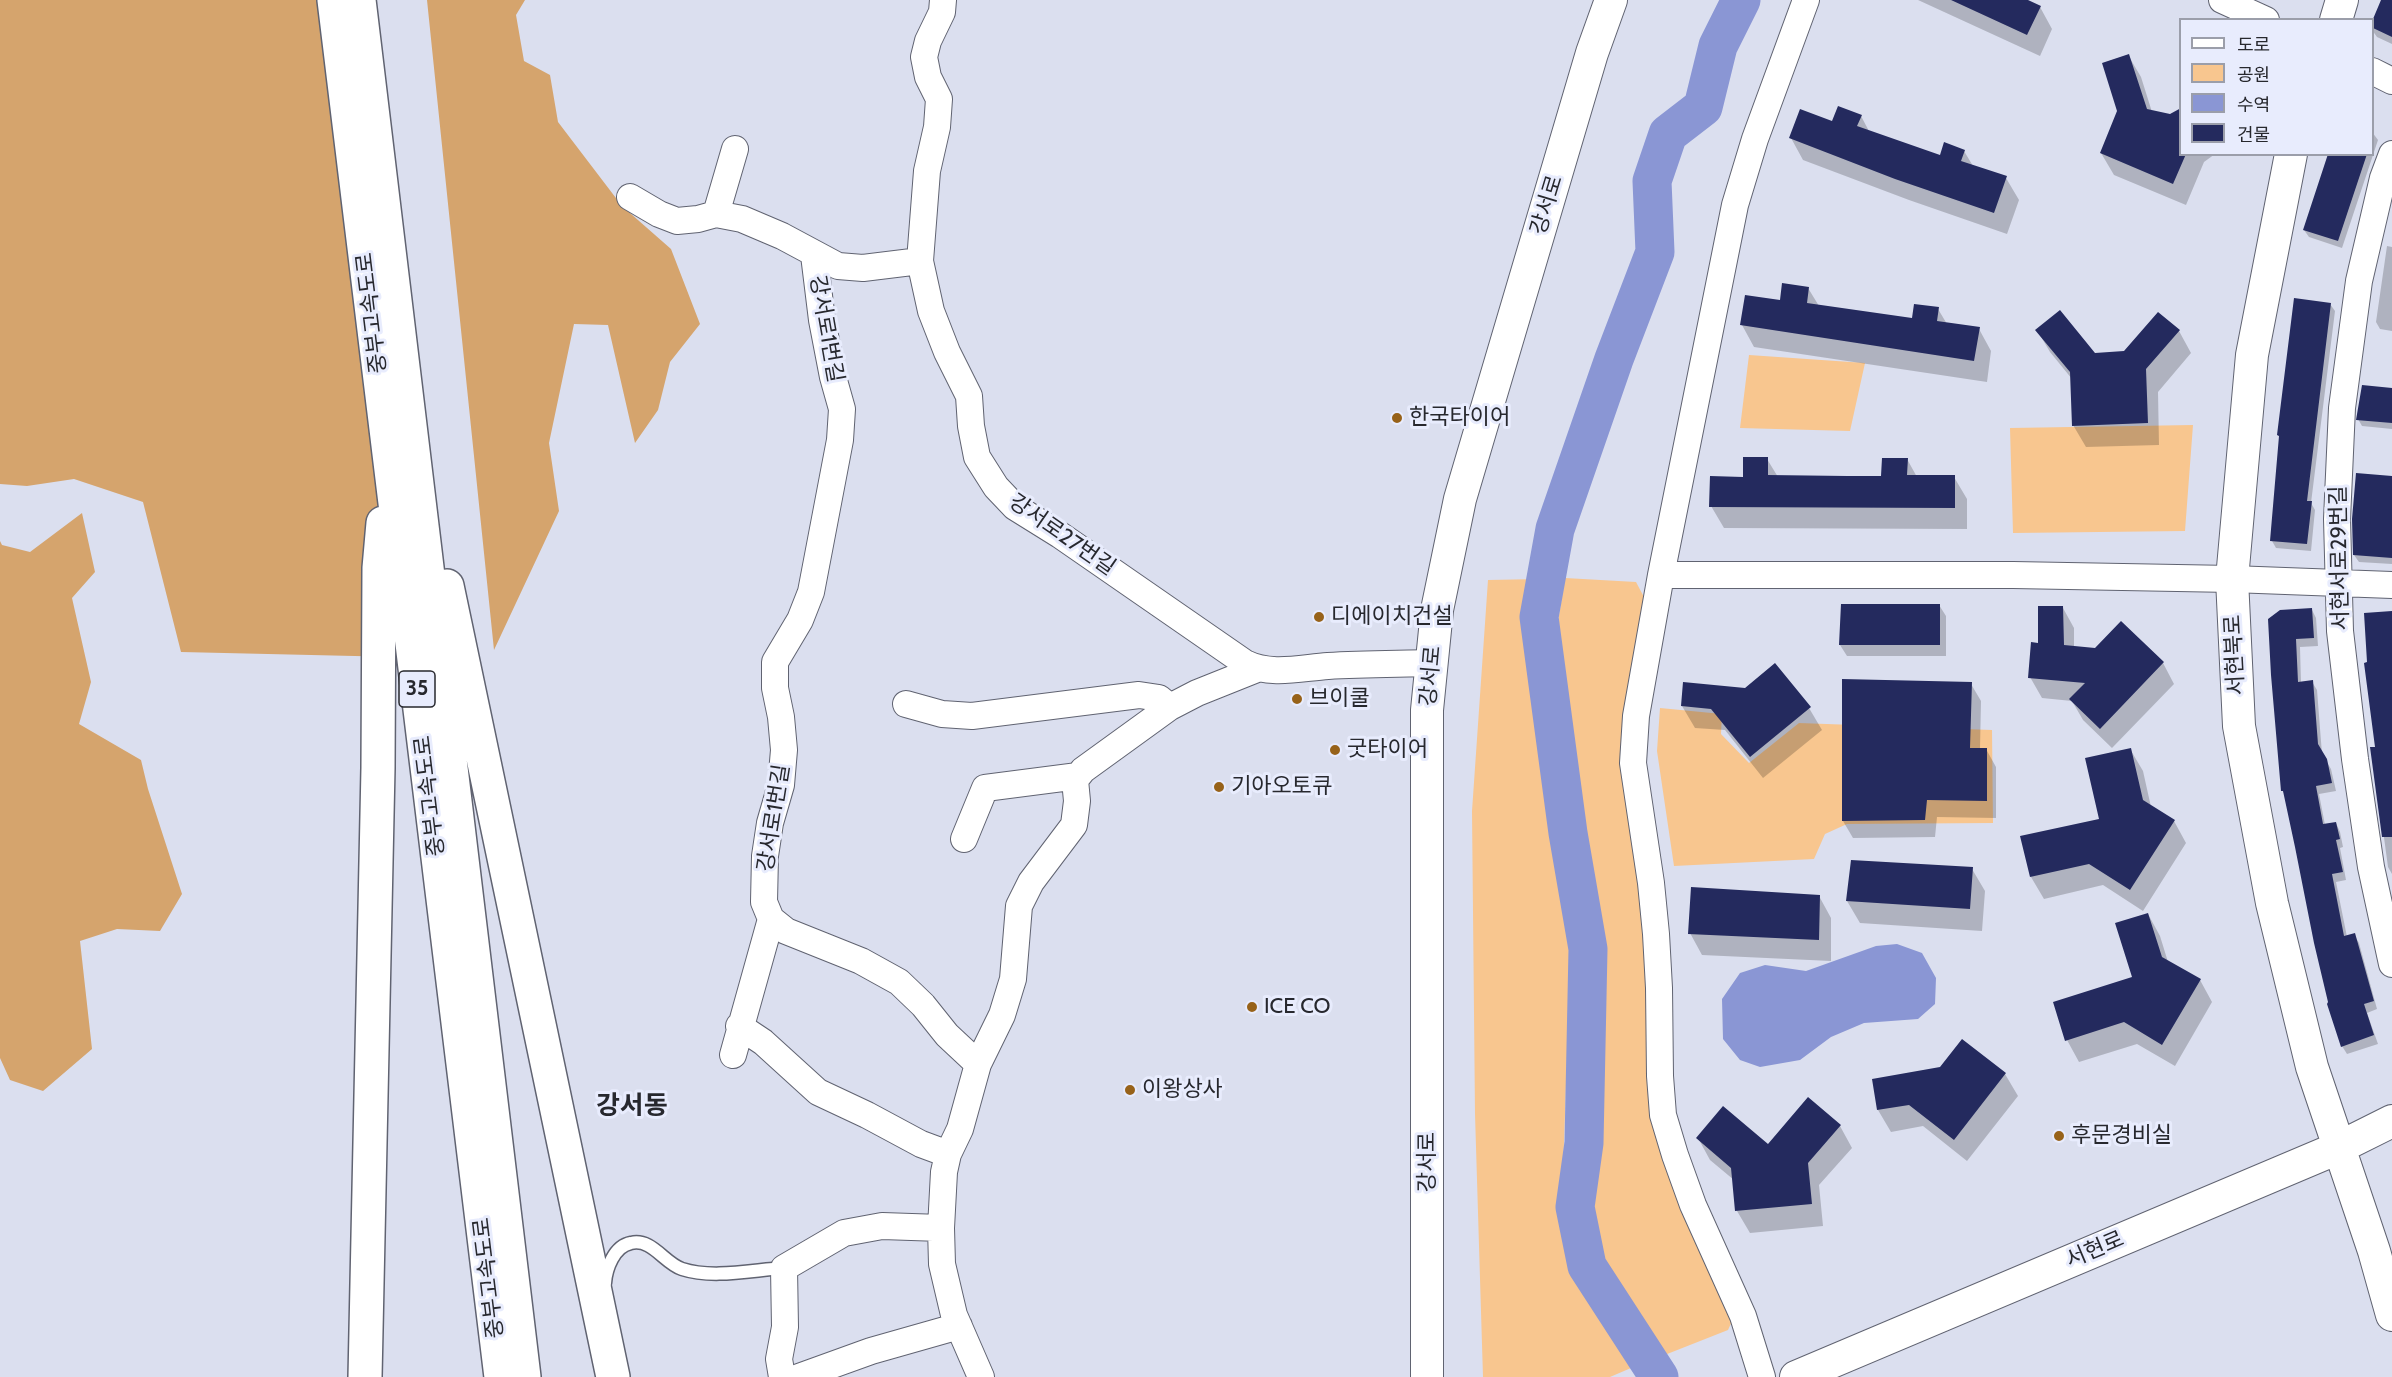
<!DOCTYPE html>
<meta charset="utf-8">
<style>
body{margin:0}
#map{position:relative;width:2392px;height:1377px;overflow:hidden;background:#dbdfef;font-family:Cabin,"Noto Sans KR",sans-serif}
canvas{display:block}
.legend{position:absolute;left:2179px;top:18px;width:195px;height:138px;box-sizing:border-box;background:#e8ecfd;border:2px solid #9b9eaa;margin:0;padding:8px 10px;list-style:none;font-size:18px;color:#27282e}
.legend li{display:flex;align-items:center;gap:12px;height:30px}
.legend b{width:30px;border:2px solid #9b9eaa}
</style>
<div id="map">
<canvas width="2392" height="1377"></canvas>
<ul class="legend">
<li><b style="height:8px;background:#fff"></b>도로</li>
<li><b style="height:16px;background:#f8c68f"></b>공원</li>
<li><b style="height:16px;background:#8a96d4"></b>수역</li>
<li><b style="height:16px;background:#242a5e"></b>건물</li>
</ul>
</div>
<script>
const ctx = document.querySelector('canvas').getContext('2d');
ctx.lineJoin = 'round';
function fillPath(path, color) { ctx.fillStyle = color; ctx.fill(path, 'evenodd'); }
function strokePath(path, color, width, dash) { ctx.strokeStyle = color; ctx.lineWidth = width; ctx.lineCap = dash ? 'butt' : 'round'; ctx.setLineDash(dash || []); ctx.stroke(path); }
function write(font, color, halo, rows, align = 'center') {
  ctx.font = font + ' Cabin,"Noto Sans KR",sans-serif'; ctx.lineWidth = 6; ctx.setLineDash([]); ctx.textBaseline = 'middle'; ctx.strokeStyle = halo; ctx.fillStyle = color; for (const [text, x, y, turn = 0] of rows) {
    ctx.save(); ctx.translate(x, y); ctx.rotate((+turn || 0) * Math.PI / 180); ctx.textAlign = isNaN(turn) ? turn : align; if (halo) ctx.strokeText(text, 0, 0); ctx.fillText(text, 0, 0); ctx.restore();
  }
}
fillPath(new Path2D(`
 M1749,355l116,8 -15,68 -110,-3z
 M2193,425l-8,106 -172,2 -3,-105z
 M1565,578l71,4 9,17 -24,142 26,192 3,152 83,234 -5,11 -71,28 -39,-59 -31,-66 6,-49 10,-238 -31,-181 -17,-124z
 M1540,579l-9,45 40,320 -9,255 14,77 62,89 -28,12h-127l-8,-263 -3,-303 16,-231z
 M1660,708l62,6 -1,20 28,29 50,-40 193,7 1,93 -146,1 -22,10 -11,25 -140,7 -17,-115z`), '#f8c68f');
fillPath(new Path2D(`
 M0,0h320l78,657 -217,-5 -38,-150 -69,-23 -47,7 -27,-2z
 M427,0h98l-9,15 8,46 26,14 8,47 64,84 49,43 29,75 -30,38 -12,48 -23,33 -27,-118 -34,-1 -25,119 10,68 -65,139z
 M82,513l13,59 -23,26 19,84 -12,42 62,36 7,29 34,105 -22,37 -43,-2 -37,12 12,108 -49,42 -33,-11 -10,-22v-517l2,4 28,7z`), '#d5a46d');
fillPath(new Path2D(`
 M1897,944l25,9 14,25 -1,26 -17,15 -54,4 -33,14 -31,23 -40,7 -20,-7 -17,-21 -1,-40 18,-26 25,-8 41,6 70,-25z`), '#8a96d4');
fillPath(new Path2D(`
 M1918,0h106l16,7 12,22 -12,27z
 M2383,0h9v44l-15,-7 -5,-7v-8z
 M2128,55l13,22 11,35 28,42h35l-11,8 -18,43 -72,-30 -13,-22 18,-42z
 M1861,116l9,17 71,24 23,-6 9,15 33,12 13,22 -12,34 -98,-34 -106,-40 -12,-22z
 M2372,132l6,8 -36,108 -33,-11 -5,-7 26,-76h42z
 M2387,246l5,1v84l-12,-2 -4,-7z
 M1808,288l11,18 94,13 25,-10 9,15 32,5 12,22 -4,31 -233,-35 -12,-22z
 M2330,304l5,7 -24,192 4,7 -4,41 -35,-3 -4,-7 8,-103 -2,-3z
 M2037,330l57,25 30,-3 55,-21 12,22 -33,39 1,53 -73,2 -13,-22 -1,-46 -22,-27z
 M2392,389v40l-30,-3 -4,-7z
 M1767,459l11,18h105l24,-18 10,18h37l13,22v30l-243,-1 -13,-22z
 M2392,477v87l-33,-2 -5,-7z
 M1939,605l7,11v40h-99l-7,-11z
 M2063,608l11,20v19l89,16 11,21 -62,64 -29,-28 -11,-19 -30,-3 -12,-21 10,-33z
 M2312,610l4,8 2,28 -18,1 1,36 11,-1 5,8 5,64 9,15 5,22 -17,3 6,31 11,-2 4,9 3,15 -3,1 6,32 -10,2 11,55 7,-2 5,8 18,66 -10,4 11,31 -31,10 -5,-8 -12,-44 -44,-206 -4,-6 -12,-170z
 M2392,613v261l-4,-7 -16,-118 4,-1 -8,-84z
 M1971,684l10,17 -1,48h6l10,18v51l-59,-1 -2,20 -82,1 -10,-17z
 M1682,706l127,2 13,22 -59,48 -38,-48 -30,-2z
 M2130,749l13,22 8,36 23,14 12,22 -43,68 -40,-26 -59,14 -13,-22 -9,-39 79,-18z
 M1972,869l13,22 -3,40 -122,-8 -13,-22z
 M1819,896l12,22v43l-129,-6 -12,-22z
 M2148,914l12,22 8,26 32,18 12,22 -37,64 -38,-22 -58,18 -12,-22 -12,-37 79,-25z
 M2005,1074l13,22 -51,65 -44,-35 -32,6 -13,-22 -5,-30z
 M1840,1126l12,22 -33,37 4,41 -73,7 -13,-22 -3,-31 -24,-20 -12,-22 70,8z`), '#0003');
strokePath(new Path2D(`
 M1659,1377l-72,-111 -12,-59 9,-64 4,-194 -20,-116 -29,-216 16,-88 59,-170 41,-107 -3,-71 16,-47 35,-27 15,-61 23,-46`), '#8a96d4', 39);
fillPath(new Path2D(`
 M1951,0h77l13,6 -14,29z
 M2381,0h11v37l-19,-9v-9z
 M2129,54l18,55 23,5 11,-6v46h5l-13,30 -73,-31 17,-42 -15,-48z
 M1838,106l24,9 -5,11 83,29 4,-13 21,8 -4,11 46,15 -13,37 -99,-34 -106,-41 11,-29 32,12z
 M2328,154h39l-29,87 -35,-11z
 M1782,283l27,4 -2,16 105,15 2,-14 25,3 -2,14 43,6 -6,34 -234,-36 5,-30 35,5z
 M2294,298l37,5 -24,198h5l-5,43 -37,-3 9,-105 -2,-1z
 M2060,310l35,43 29,-2 34,-39 22,18 -34,39 2,54 -76,3 -2,-54 -35,-42z
 M2362,385l30,3v35l-36,-3z
 M1743,457h25v18l79,1h34l1,-18h26l-1,17h48v33l-246,-1 1,-31 33,1z
 M2356,473l36,3v82l-39,-3 -1,-36z
 M1841,604h99v41h-101z
 M2038,606h25l1,39 31,3 26,-27 43,41 -64,67 -31,-30 16,-16 -57,-5 3,-36 7,1z
 M2312,608l2,30 -18,1 2,43 15,-2 5,64 9,15 5,24 -16,3 7,38 13,-2 4,17 -4,1 7,32 -11,2 12,62 11,-3 19,68 -10,3 10,31 -33,12 -14,-43 1,-2 -14,-59 -19,-96 -12,-56h-2l-10,-116 -3,-56 12,-9z
 M2392,611v226h-10l-12,-90h5l-11,-84 3,-1 -3,-49z
 M1775,663l36,44 -61,50 -39,-48 -30,-3 2,-24 62,6z
 M1842,679l130,3 -2,66h17v53l-60,-1 -2,20 -83,1z
 M2131,748l12,52 32,20 -45,70 -41,-26 -59,13 -10,-41 79,-17 -14,-61z
 M1851,860l122,7 -3,42 -124,-8z
 M1691,887l129,8 -1,45 -131,-6z
 M2148,913l14,44 39,22 -39,66 -38,-23 -59,19 -12,-39 79,-25 -17,-54z
 M1962,1039l44,34 -52,67 -45,-35 -32,5 -5,-31 68,-12z
 M1808,1097l33,28 -33,38 4,41 -77,7 -4,-43 -35,-30 27,-32 45,38z`), '#242a5e');
const service = new Path2D(`
 M605,1283c1,-14 9,-37 26,-40 21,-5 33,20 51,26 31,10 70,1 102,-1`);
const minor = new Path2D(`
 M943,0l-1,12 -14,29 -4,16 4,20 11,22 -2,28 -10,44 -7,90 11,50 16,41 22,44 2,30 6,31 19,30 19,20 45,28 185,128c26,13 55,5 83,3 34,-2 69,-2 104,-3
 M2222,0l44,20
 M2372,71l20,10
 M2392,154l-9,24 -24,103 -17,127 -5,111 3,112 15,128 16,108 21,97
 M630,197l29,17 18,7 21,-2 18,-5 26,5 40,17 56,30 25,2 57,-7
 M716,214l19,-65
 M814,255l8,65 11,57 9,32 -2,31 -29,152 -11,28 -25,42v26l6,29 3,33 -3,35 -11,38 -5,33 -1,46 7,17 15,12 75,30 38,21 24,23 24,30 31,29 -18,65 -12,25 -4,18 -3,56 1,36 12,51 27,62
 M1661,575h352l219,4 160,6
 M906,704l36,10 30,2 167,-21 20,3 11,9
 M964,839l21,-51 93,-12
 M739,1026l24,16 55,50 49,23 54,29 27,10
 M733,1055l38,-136
 M978,1064l24,-49 11,-36 6,-73 12,-24 43,-57 3,-24 -2,-21 8,-10 87,-63 27,-14 60,-24
 M782,1377l-3,-18 6,-32 -1,-59 60,-35 38,-7 59,2
 M799,1377l72,-26 88,-25
 M1762,1377l-19,-61 -50,-111 -18,-50 -12,-40 -3,-39 -1,-88 -3,-54 -5,-51 -18,-120 3,-47 25,-141 74,-370 20,-66 51,-139`);
const tertiary = new Path2D(`
 M2336,20l6,-20
 M2291,154l-39,201 -20,224 7,147 33,177 40,164 62,184 18,64
 M1427,1377v-667l10,-100 23,-111 132,-446 19,-53
 M1796,1377l542,-229 54,-27`);
const motorway = new Path2D(`
 M334,0l167,1377
 M359,0l165,1377
 M447,586l166,791
 M365,1377l13,-609 1,-200 4,-45`);
strokePath(service, '#606371', 15);
strokePath(minor, '#606371', 28);
strokePath(tertiary, '#606371', 34);
strokePath(motorway, '#606371', 36);
strokePath(service, '#fff', 12);
strokePath(minor, '#fff', 26);
strokePath(tertiary, '#fff', 32);
strokePath(motorway, '#fff', 33);
for (const [x, y, r, color] of [
 [1397,418,6,"#976219"],
 [1319,617,6,"#976219"],
 [1297,699,6,"#976219"],
 [1335,750,6,"#976219"],
 [1219,787,6,"#976219"],
 [1252,1007,6,"#976219"],
 [1130,1090,6,"#976219"],
 [2059,1136,6,"#976219"]
]) { const dot = new Path2D(); dot.arc(x, y, r, 0, 2 * Math.PI); ctx.fillStyle = color; ctx.fill(dot); strokePath(dot, '#e8ecfd', 2); }
for (const [x, y, w] of [
 [417,689,36]
]) { const box = new Path2D(); box.roundRect(x - w / 2, y - 18, w, 36, 4.5); ctx.fillStyle = '#e8ecfd'; ctx.fill(box); strokePath(box, '#27282e', 1.5); }
write('bold 21px', '#27282e', null, [
 ["35",417,689]
]);
write('22px', '#27282e', '#e8ecfd', [
 ["강서로",1547,205,-73],
 ["중부고속도로",372,313,-97],
 ["강서로1번길",826,329,80],
 ["강서로27번길",1062,535,35],
 ["서현서로29번길",2340,558,-91],
 ["서현북로",2235,655,-93],
 ["강서로",1431,676,-85],
 ["중부고속도로",430,796,-97],
 ["강서로1번길",774,818,-81],
 ["강서로",1428,1162,-90],
 ["서현로",2095,1250,-23],
 ["중부고속도로",489,1278,-97]
]);
write('22px', '#27282e', '#e8ecfd', [
 ["한국타이어",1409,418],
 ["디에이치건설",1331,617],
 ["브이쿨",1309,699],
 ["굿타이어",1347,750],
 ["기아오토큐",1231,787],
 ["ICE CO",1264,1007],
 ["이왕상사",1142,1090],
 ["후문경비실",2071,1136]
], 'left');
write('bold 26px', '#27282e', '#e8ecfd', [
 ["강서동",632,1106]
]);
</script>
